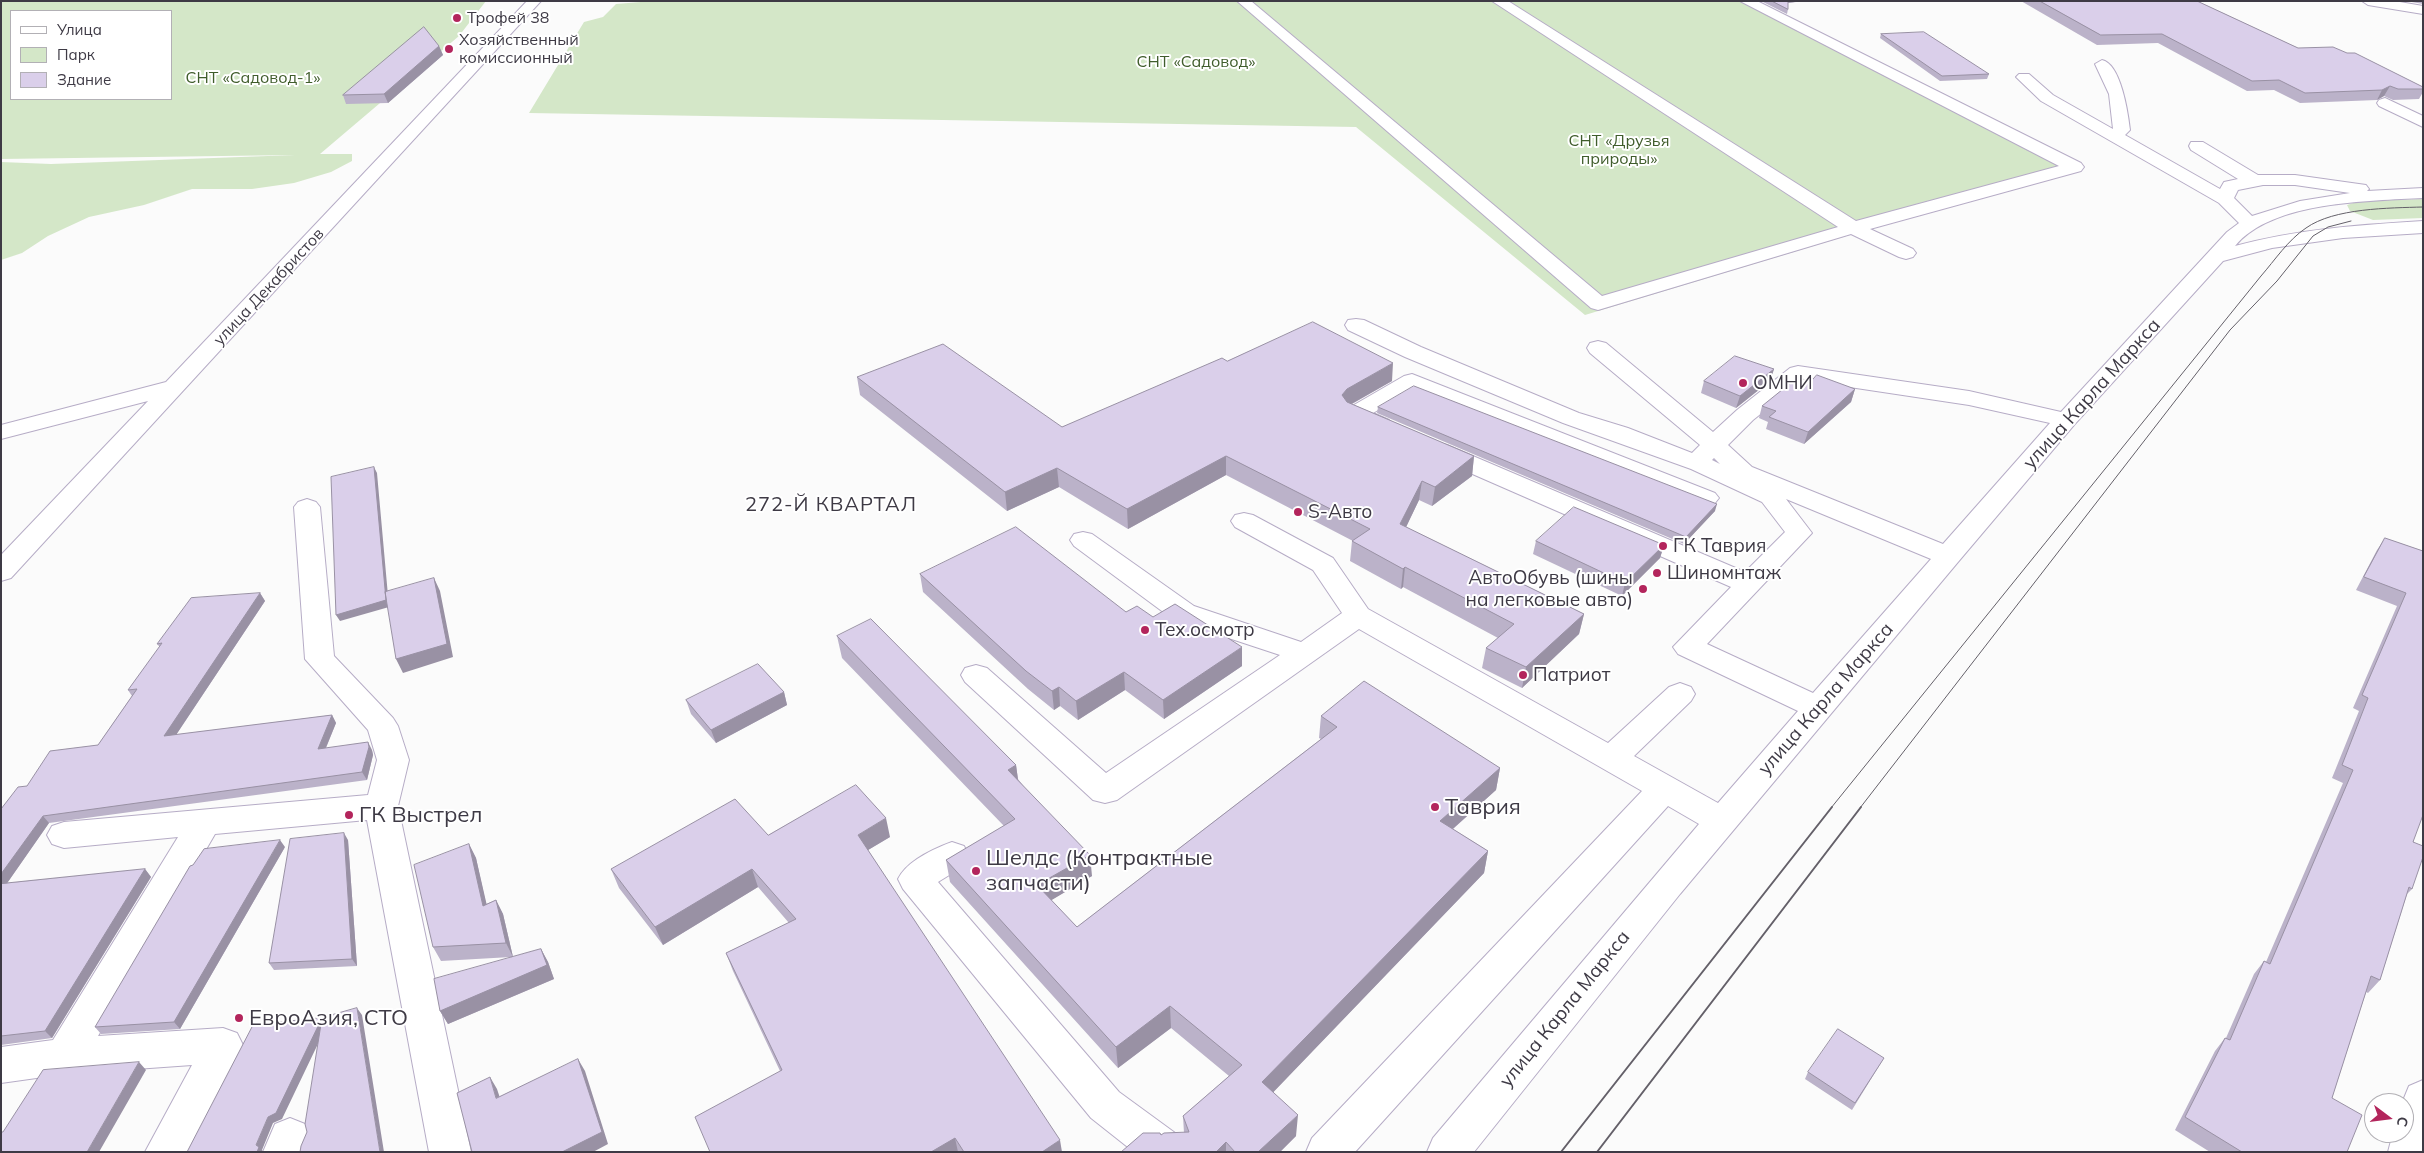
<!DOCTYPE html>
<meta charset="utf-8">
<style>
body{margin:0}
#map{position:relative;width:2424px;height:1153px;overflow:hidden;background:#fbfbfb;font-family:Mulish,sans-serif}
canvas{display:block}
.frame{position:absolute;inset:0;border:2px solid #3e3a45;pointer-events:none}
.legend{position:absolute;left:10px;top:10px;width:162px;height:90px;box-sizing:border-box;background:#fff;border:1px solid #b2b0b5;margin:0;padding:6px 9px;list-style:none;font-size:15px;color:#3e3a45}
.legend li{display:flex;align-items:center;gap:10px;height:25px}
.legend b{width:25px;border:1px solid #b2b0b5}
.north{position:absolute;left:2364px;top:1093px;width:50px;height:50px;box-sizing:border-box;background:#fff;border:1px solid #b2b0b5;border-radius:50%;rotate:105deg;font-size:14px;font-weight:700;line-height:20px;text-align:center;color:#3e3a45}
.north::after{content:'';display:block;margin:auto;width:18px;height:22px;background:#b3255c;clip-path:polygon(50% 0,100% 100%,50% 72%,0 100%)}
</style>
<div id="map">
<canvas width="2424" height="1153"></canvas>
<div class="frame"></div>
<ul class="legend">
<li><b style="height:6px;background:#fff"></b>Улица</li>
<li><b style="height:14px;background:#d4e7c8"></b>Парк</li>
<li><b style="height:14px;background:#dacfea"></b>Здание</li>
</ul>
<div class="north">С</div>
</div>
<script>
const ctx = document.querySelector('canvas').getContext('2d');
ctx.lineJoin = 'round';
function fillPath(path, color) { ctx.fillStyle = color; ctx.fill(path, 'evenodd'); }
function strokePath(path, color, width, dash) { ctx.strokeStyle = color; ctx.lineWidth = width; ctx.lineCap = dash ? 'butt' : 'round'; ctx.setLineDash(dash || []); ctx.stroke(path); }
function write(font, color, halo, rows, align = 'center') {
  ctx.font = font + ' Mulish,sans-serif'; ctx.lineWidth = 4; ctx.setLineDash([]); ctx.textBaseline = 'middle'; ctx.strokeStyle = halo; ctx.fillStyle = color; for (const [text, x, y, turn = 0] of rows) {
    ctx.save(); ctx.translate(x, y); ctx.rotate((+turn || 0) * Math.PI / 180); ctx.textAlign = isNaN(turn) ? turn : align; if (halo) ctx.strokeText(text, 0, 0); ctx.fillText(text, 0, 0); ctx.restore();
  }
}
fillPath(new Path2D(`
 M1,1h485l-27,35 -139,118h32v7l-21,11 -37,11 -42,6h-60l-48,16 -55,12 -41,19 -26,17 -21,7v-98l50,2 244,-9 -294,4zM11,11h160v88h-160z
 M653,1h1104l318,166 -490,148 -229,-188 -827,-14 55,-91 19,-5 13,-13z
 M2423,199v19l-50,2 -23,-9 -3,-6 12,-4z`), '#d4e7c8');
const minor = new Path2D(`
 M527,1h14l-530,577 -10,3v-26l147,-154 -147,38v-14l165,-43z
 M1237,1h14l351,295 236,-69 -346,-226h16l348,220 203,-55 -319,-165h17l324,162 3,4 -3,4 -211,58 43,20 3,4 -3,4 -7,2 -7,-2 -48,-23 -253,76 -7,-2z
 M2362,1h32l29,5v8l-55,-9z
 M2102,60c19,4 26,53 28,70l-5,5 95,54 4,-7 14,-3 -47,-29 -2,-4 2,-4h12l55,33h37l71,10 3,4 -2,2 56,-3v10c-54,3 -151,3 -188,48 62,-17 124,-21 188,-25v12l-80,5 -71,10 -49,13 -149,164 -116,137 -278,332 -206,258h-47l6,-14 266,-314 -31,-18 -313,346h-49l6,-14 330,-347 -283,-162 -242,171 -12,3 -12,-3 -128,-118 -4,-7 4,-7 11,-3 11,3 119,105 174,-118 -106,-35 -100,-74 -4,-6 4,-6 9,-2 9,2 102,72 107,36 41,-29 -29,-43 -78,-43 -4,-6 4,-6 9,-2 9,2 80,43 35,51 240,134 61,-56 11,-4 11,4 4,7 -4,7 -57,55 84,47 80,-92 -120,-57 -5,-7 58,-60 -302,-132 -3,-5 3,-5 9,-2 9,2 298,127 40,-40 -23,-30 -71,-33 -128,-46 -158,-66 -57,-27 -3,-5 3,-5 8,-1 8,1 57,27 158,66 49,15 64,25 8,-8 -110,-92 -3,-5 3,-5 8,-2 8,2 107,89 24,-22 53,-42 8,-2 171,25 92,21 166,-180 12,-9 -20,-20 -178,-102 -25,-24 3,-3h10l24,21 60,34 -4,-35 -14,-30zM2263,185h32l55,8 -50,8 -48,15 -18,-18 4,-8zM1803,380l166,25 81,18 -107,121 -191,-77 -24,-22 25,-25zM1714,458l6,6 -8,-4zM1786,499l145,60 -118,134 -106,-49 105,-111z
 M2385,98l38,18v11l-44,-21 -2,-3 2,-3z
 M1412,374l303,119 4,5 -4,5 -9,3 -9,-3 -284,-113 -40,23 16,7 4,5 -4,5c-13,3 -38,-4 -46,-16l4,-5 57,-33z
 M307,499l9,3 4,5 14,149 59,62 5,8 11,34 -11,46 73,346h-42l-62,-332 -152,14 -117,202 125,-8 14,5 6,12 -55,107h-43l47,-87 -127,9 -64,9v-36l52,-7 125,-203 -114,11 -12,-4 -5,-9 5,-9 12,-4 304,-27 9,-35 -9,-30 -63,-71 -11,-152 4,-5z
 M952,842l12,4 5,10 -5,10 -26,16 181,210 63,46 6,14h-54l-43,-34 -188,-229 -5,-10c9,-18 35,-30 54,-37z
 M2423,1080v72h-35l5,-19h11v-30h-2l7,-17z
 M290,1118l15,6 6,14 -6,14h-42l12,-28z`);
strokePath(minor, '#b6acc6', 2);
fillPath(minor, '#fff');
strokePath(new Path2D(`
 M1831,808l430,-532c14,-16 27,-36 45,-48 28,-20 83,-20 117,-21
 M1860,808l370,-478 47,-49 36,-45 15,-9 23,-6`), '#646069', 1);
strokePath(new Path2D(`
 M1561,1152l271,-345
 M1597,1152l264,-345`), '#646069', 2);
fillPath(new Path2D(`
 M1761,1h43l-16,2v6l-1,5z
 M2021,1h176l101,47 125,39v5l-4,7 -26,1 -9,-4 -7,4 -77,3 -26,-13 -27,1 -89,-48 -61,2z
 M2406,1h17v3z
 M1881,34l108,40 -2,5 -47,2 -60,-43z
 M439,46l4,9 -55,48 -42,1 -3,-9z
 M1227,361l165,20 -40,23 122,52 -2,20 -40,30 -13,-6 -13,27 178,87 -5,20 -57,54 -40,-20 4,-20 12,-10 -95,-51 -2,2 -51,-28 2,-20h1l-127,-66 -98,54 -69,-42 -52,24 -147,-116 -3,-18 205,50z
 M1774,369l-4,12 -34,27 -35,-15 3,-12z
 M1810,382l45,7 -4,13 -47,42 -38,-15 2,-7 -9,-4 3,-12z
 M1378,407l337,104 -31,33 -307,-131z
 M2385,538l38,13 -11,338 -5,5 -27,86 -12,13 -2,-1 -34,106 15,54h-137l-35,-22 40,-79 10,-13h1l28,-64 10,-13 2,1 77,-179 -11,-5 27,-67 -6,-3 44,-102 -41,-16 21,-40z
 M1536,541l128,4 -4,13 -38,38 -89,-42z
 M920,574l233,43 89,49 -78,53 -39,-29 -47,30 -18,-14 -6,4 -26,-21 -105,-97z
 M260,593l5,8 -89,134 156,-20 4,8 -10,25 46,2 1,5 -6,25 -318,43 -42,60 138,-14 6,8 -99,161 -51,7v-236l26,-23 71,-41 34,-49 -4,-6 32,-43 -3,-3z
 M837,636l179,129 2,14 74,97 -41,24 26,27 244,-188 -2,-1 2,-22 179,52 -4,22 -43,39 35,22 -4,22 -211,219 23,44 -16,16h-159l40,-17 23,-2 -1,-17 46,-40 -58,-48 -53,40 -168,-186 -4,-22 58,-34 -162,-168z
 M784,692l3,13 -71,38 -25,-29 -5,-14z
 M768,835l122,2 -22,13 194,302h-352l70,-81 -47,-100 -7,-18 63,-30 -31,-36 -95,58 -44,-57 -8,-19z
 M348,840l9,126 -83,4 -5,-7z
 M469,844l7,14 10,46 10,-4 7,14 10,43 28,-8 7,13 6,17 -106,45 -8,-13 71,-54 -70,4 -8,-14z
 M285,847l-105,182 -79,5 -6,-7z
 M1884,1058l-32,52 -47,-31 3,-7z`), '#bbb2c9');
fillPath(new Path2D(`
 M1787,1h17l-18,2z
 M439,46l4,9 -55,48 -4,-9z
 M2390,86l-6,10 -7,4 5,-10z
 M1393,363l-1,18 -46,26 -4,-12 5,-6z
 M1774,369l-4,12 -34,27 4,-12z
 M1855,389l-4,13 -47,42 4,-12z
 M1226,456v19l-98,54 -1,-20z
 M1474,456l-2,20 -40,30 3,-19z
 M374,467l3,6 12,134 -49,14 -4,-6z
 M1057,468l2,19 -52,24 -2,-19z
 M1422,481l-3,19 -21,44 2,-20z
 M1717,504l-2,7 -31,33 2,-7z
 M1664,545l-4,13 -38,38 3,-13z
 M1405,567l-2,20 -2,2 2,-20z
 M434,578l6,13 13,66 -50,16 -7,-14z
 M260,593l5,8 -95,143 -6,-8z
 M1584,614l-5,20 -57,54 4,-21z
 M1242,647v19l-78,53 -1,-19z
 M1124,672l1,18 -47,30 -2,-19z
 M1059,687l1,19 -6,4 -2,-19z
 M784,692l3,13 -71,38 -5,-13z
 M332,715l4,8 -14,34 -4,-8z
 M368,742l4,8 1,5 -6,25 -5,-8z
 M1016,765l3,22 -11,-17z
 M1500,768l-4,22 -59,53 3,-22z
 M43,816l6,7 -48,69v-18z
 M886,818l4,19 -27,16 -5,-18z
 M344,833l4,7 9,126 -5,-7z
 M280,840l5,7 -105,182 -6,-7z
 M469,844l7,14 14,61 -7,-13z
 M1488,851l-4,22 -222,231v-22z
 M1090,855l2,21 -52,31 -3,-22z
 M145,869l6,8 -99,161 -7,-7z
 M752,869l6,18 -95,58 -8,-18z
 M496,900l7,14 10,43 -7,-14z
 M541,949l7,13 6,17 -106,45 -8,-13z
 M1170,1006l1,22 -53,40 -2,-21z
 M357,1008l5,7 22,137h-4z
 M322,1018l5,7 -45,94 -9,4 -11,27 1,2h-6l-1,-7 12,-28z
 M578,1059l7,12 23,73 -15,8h-31z
 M139,1062l7,8 -47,82h-12z
 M490,1077l7,12 7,21 -8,-12z
 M1298,1115l-2,21 -16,16h-22z
 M955,1138l3,14h-27z
 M1060,1140l2,12h-20z
 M1226,1142v10h-10z`), '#9991a4');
const building = new Path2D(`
 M1772,1h16v8z
 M2040,1h157l101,47 35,-1 14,6h8l68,34v2h-25l-8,-3 -8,4 -77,3 -26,-13 -27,1 -90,-47 -61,1z
 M424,27l15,19 -55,48 -41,1z
 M1924,32l65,42 -47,2 -61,-42z
 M1313,322l80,41 -46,26 -5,6 5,7 127,54 -39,31 -13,-6 -22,43 184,90 -58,53 -40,-19 28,-24 -109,-57 -2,2 -51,-28 18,-12 -144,-73 -99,53 -70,-41 -52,24 -148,-115 86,-33 119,83 160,-69 5,3z
 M1735,356l39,13 -34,27 -36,-15z
 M1817,375l38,14 -47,43 -39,-15 7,-6 -14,-5 36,-29 12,5z
 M1414,386l303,118 -31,33 -308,-130z
 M374,467l12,133 -50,15 -5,-138z
 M1574,507l90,38 -39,38 -89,-42z
 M1016,527l110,85 11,-6 16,11 22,-13 67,43 -79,53 -39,-28 -48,29 -17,-14 -7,4 -26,-20 -106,-97z
 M2385,538l38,13v264l-10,27 10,4v11l-11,32 -3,-2 -29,93 -9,-4 -39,122 30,17 -15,37h-105l-57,-35 40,-79 5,2 34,-79 6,3 83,-194 -11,-5 26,-67 -6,-3 44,-102 -42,-16z
 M434,578l13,66 -51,15 -11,-67z
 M260,593l-96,143 168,-21 -14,34 50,-7 1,5 -7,25 -319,44 -42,58v-65l17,-22 9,-1 23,-35 48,-6 39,-56 -9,1 34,-47 -5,1 34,-46z
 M871,619l145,146 -8,5 82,85 -53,30 40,42 260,-200 -16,-11 43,-35 136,87 -60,53 48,30 -226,231 36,33 -40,37h-23l-9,-10 -10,10h-95l22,-19h17l1,2 3,-2 25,-1 -6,-16 59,-51 -72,-59 -54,41 -170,-187 69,-41 -178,-183z
 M758,664l26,28 -73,38 -25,-30z
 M856,785l30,33 -28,17 202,305 -18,12h-78l-9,-14 -24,14h-221l-15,-35 87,-47 -56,-117 70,-34 -44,-50 -97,58 -44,-58 124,-70 33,36z
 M344,833l8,126 -83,4 21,-124z
 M280,840l-106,182 -79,5 95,-161 3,-1 11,-16z
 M469,844l14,62 13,-6 10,43 -73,4 -19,-82z
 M145,869l-100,162 -44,5v-152z
 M541,949l6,16 -107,46 -6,-32z
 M357,1008l23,144h-80l1,-6 6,-14 -2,-8 17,-106z
 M322,1018l-46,95 -8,4 -12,28 3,2 -2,5h-70l66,-127z
 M1838,1029l46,29 -29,45 -47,-31z
 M578,1059l24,73 -40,20h-90l-15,-59 33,-16 6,21z
 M139,1062l-52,90h-86v-20h2l40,-62z`);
fillPath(building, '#dacfea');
strokePath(building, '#9991a4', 1);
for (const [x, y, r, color] of [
 [457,18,5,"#b3255c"],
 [449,49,5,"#b3255c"],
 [1743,383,5,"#b3255c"],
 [1298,512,5,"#b3255c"],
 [1663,546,5,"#b3255c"],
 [1657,573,5,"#b3255c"],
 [1643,589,5,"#b3255c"],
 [1145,630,5,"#b3255c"],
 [1523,675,5,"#b3255c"],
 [1435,807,5,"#b3255c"],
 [349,815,5,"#b3255c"],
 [976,871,5,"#b3255c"],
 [239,1018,5,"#b3255c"]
]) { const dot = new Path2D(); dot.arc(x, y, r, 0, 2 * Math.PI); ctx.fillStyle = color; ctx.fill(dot); strokePath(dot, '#fff', 2); }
write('16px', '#3e3a45', '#fff', [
 ["Трофей 38",467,18],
 ["Хозяйственный",459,40],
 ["комиссионный",459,58]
], 'left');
write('16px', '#405d2c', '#fff', [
 ["СНТ «Садовод»",1196,62],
 ["СНТ «Садовод-1»",253,78],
 ["СНТ «Друзья",1619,141],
 ["природы»",1619,159]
]);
write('16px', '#3e3a45', '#fff', [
 ["улица Декабристов",269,287,-47]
]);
write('19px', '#3e3a45', '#fff', [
 ["ОМНИ",1753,383],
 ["S-Авто",1308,512],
 ["ГК Таврия",1673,546],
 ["Шиномнтаж",1667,573],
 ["АвтоОбувь (шины",1633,578,"right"],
 ["на легковые авто)",1633,600,"right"],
 ["Тех.осмотр",1155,630],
 ["Патриот",1533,675]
], 'left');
write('19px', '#3e3a45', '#fff', [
 ["улица Карла Маркса",2092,394,-48],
 ["улица Карла Маркса",1826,699,-49],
 ["улица Карла Маркса",1565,1009,-51]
]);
ctx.letterSpacing = '1px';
write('20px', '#3e3a45', '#fff', [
 ["272-Й КВАРТАЛ",831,505]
]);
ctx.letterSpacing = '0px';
write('22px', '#3e3a45', '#fff', [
 ["Таврия",1445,807],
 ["ГК Выстрел",359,815],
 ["Шелдс (Контрактные",986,858],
 ["запчасти)",986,883],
 ["ЕвроАзия, СТО",249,1018]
], 'left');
</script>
